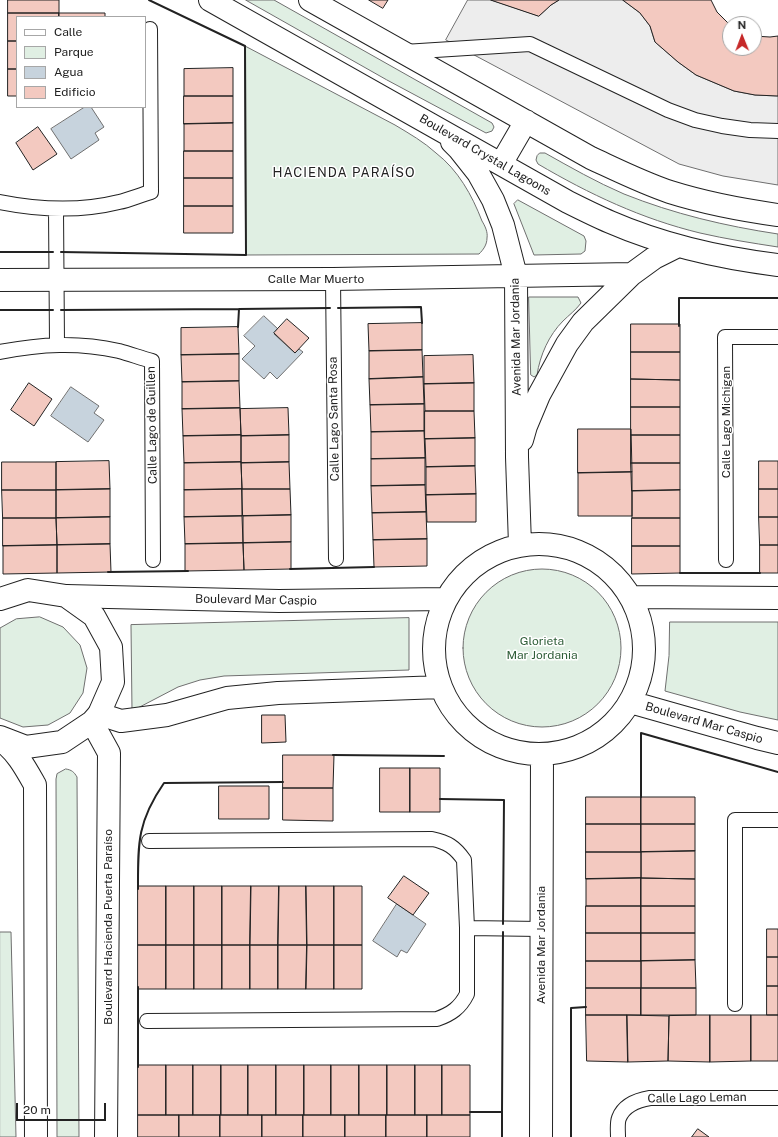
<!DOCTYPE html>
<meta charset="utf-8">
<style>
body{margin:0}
#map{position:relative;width:778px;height:1137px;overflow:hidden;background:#fff;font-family:"Public Sans",sans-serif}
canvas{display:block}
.legend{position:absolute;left:16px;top:16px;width:130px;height:92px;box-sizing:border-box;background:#fff;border:1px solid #a7a7a7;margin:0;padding:5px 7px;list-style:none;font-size:12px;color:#222}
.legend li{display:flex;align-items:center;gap:8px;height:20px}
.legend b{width:20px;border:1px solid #a7a7a7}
.north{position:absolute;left:722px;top:16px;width:40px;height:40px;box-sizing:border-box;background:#fff;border:1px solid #a7a7a7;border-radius:50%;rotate:359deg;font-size:11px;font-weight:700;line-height:16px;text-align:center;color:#222}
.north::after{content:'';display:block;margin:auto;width:14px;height:18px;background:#c62828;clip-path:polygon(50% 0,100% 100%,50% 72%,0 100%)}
.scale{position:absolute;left:16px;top:1103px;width:90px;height:18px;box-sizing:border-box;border:2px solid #222;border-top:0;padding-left:5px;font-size:12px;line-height:14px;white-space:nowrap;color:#222;-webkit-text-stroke:3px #fff;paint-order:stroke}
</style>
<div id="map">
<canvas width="778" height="1137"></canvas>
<ul class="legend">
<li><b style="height:5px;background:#fff"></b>Calle</li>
<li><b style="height:11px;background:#e0efe3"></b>Parque</li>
<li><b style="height:11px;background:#c7d3dd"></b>Agua</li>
<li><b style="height:11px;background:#f3c9c0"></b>Edificio</li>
</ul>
<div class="north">N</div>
<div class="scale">20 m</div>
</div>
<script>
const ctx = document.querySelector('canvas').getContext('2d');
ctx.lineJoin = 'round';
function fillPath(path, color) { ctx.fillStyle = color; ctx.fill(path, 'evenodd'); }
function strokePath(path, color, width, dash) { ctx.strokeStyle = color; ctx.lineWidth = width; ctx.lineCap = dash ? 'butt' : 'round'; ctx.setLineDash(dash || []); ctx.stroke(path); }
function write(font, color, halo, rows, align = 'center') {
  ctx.font = font + ' "Public Sans",sans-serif'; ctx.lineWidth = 3; ctx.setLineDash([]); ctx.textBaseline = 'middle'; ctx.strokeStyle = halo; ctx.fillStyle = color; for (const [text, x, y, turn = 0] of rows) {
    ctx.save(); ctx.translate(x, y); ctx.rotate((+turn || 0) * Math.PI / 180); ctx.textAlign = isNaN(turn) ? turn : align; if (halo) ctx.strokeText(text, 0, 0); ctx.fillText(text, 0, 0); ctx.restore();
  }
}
const green = new Path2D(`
 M246,0h28l218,123 2,4 -2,4 -6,2 -99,-53z
 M245,46l150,79c15,9 29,17 41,28 22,17 36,42 46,68 3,5 6,11 5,17 0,7 -4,12 -8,16l-233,1z
 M540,153h5c25,14 51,29 79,41 50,20 101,32 154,40v13c-26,-4 -52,-8 -78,-14 -58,-14 -111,-39 -162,-69l-2,-4 1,-4z
 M518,200l66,36 2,5 -1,10 -4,3 -47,1 -20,-51z
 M529,297h49l3,6c-5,7 -12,12 -18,18 -14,14 -23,34 -26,54l-3,2 -3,-2z
 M463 648a79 79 0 1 1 158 0a79 79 0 1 1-158 0Z
 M40,617l23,10 17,18 7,23 -4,25 -13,20 -22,12 -25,2 -23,-9v-90l16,-9z
 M409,618v52l-185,6 -24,4 -22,7 -46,24 -1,-86z
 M670,622h108v98l-38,-8 -75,-21 4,-35z
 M66,769c6,1 8,3 11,8l2,360h-22l-1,-358 1,-5z
 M0,932h11l5,205h-16z`);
fillPath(green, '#e0efe3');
strokePath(green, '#6f6f6f', 1);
const parking = new Path2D(`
 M468,0h23l48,16 12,-11 8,-5h64l17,13 10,13 5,16 23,20 18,13 38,16 21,4 23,1v89l-55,-9 -44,-12 -233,-124z`);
fillPath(parking, '#ededed');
strokePath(parking, '#6f6f6f', 1);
const water = new Path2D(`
 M85,107h6l13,20 -9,6 4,7 -28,19 -20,-30z
 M264,316l14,13 -4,5 21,19 4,-4 4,3 -26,27 -7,-7 -6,7 -22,-20 13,-13 -11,-10z
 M71,387l28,19 -5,7 10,7 -16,22 -37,-26z
 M397,904l29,20 -19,29 -6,-3 -4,7 -24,-16z`);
fillPath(water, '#c7d3dd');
strokePath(water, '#6f6f6f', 1);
const building = new Path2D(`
 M8,0h51v13h-51z
 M369,0h19l-5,8z
 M491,0h68l-8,5 -12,11z
 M623,0h88l6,12 13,13v23h24v-12l16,1 8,-1v60l-23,-1 -21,-4 -38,-16 -18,-13 -23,-20 -5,-16 -10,-13z
 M8,13h51v4h-42v24h-9z
 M59,13h46v4h-46z
 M8,41h9v28h-9z
 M233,68v28h-49v-27z
 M8,69h9v27h-9z
 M184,96h49v27l-49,1z
 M233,123v28h-49v-27z
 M38,127l19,27 -24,16 -17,-27z
 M184,151h49v27h-49z
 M184,178h49v28h-49z
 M184,206h49v27h-49z
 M287,319l22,19 -14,15 -21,-20z
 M422,323v27l-53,1 -1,-27z
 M631,324h49v28h-49z
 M238,327l1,27 -58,1v-27z
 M422,350l1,27 -54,2v-28z
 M631,352h49v28l-49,-1z
 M239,354v27l-57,1 -1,-27z
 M473,355l1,28 -50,1v-28z
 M423,377l1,27 -54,1 -1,-26z
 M631,379l49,1v27h-49z
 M239,381l1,27 -58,1v-27z
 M29,383l23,16 -18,27 -23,-16z
 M474,383v28h-49l-1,-27z
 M424,404v27l-53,1 -1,-27z
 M631,407h49v28h-49z
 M240,408l1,27 -58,1 -1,-27z
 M288,408l1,27 -48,1 -1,-27z
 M425,411h49l1,27 -50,1z
 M578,429h53l1,43 -54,1z
 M424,431l1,27 -54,1v-27z
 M241,435v27l-57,1 -1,-27z
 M289,435v27l-48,1v-27z
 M631,435h49v28h-49z
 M475,438v28l-49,1 -1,-28z
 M425,458v27l-54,1v-27z
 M109,461l1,28 -54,1v-28z
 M759,461h19v28h-19z
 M2,462h54v28h-54z
 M241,462l1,27 -58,1v-27z
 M289,462l1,27h-48l-1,-26z
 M631,463h49v27l-48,1z
 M475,466l1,28 -50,1v-28z
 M632,472v44h-54v-43z
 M425,485l1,27 -54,1 -1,-27z
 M110,489v28l-54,1v-28z
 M242,489v27l-58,1v-27z
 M242,489h48l1,26 -48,1z
 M759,489h19v28h-19z
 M2,490h54v28h-53z
 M680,490v28h-48v-27z
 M476,494v28h-49l-1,-27z
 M426,512l1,27 -54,1 -1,-27z
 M291,515v27l-48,1v-27z
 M242,516l1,27 -58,1 -1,-27z
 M110,517v27l-53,1 -1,-27z
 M759,517h19v28h-18z
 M3,518h53l1,27 -54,1z
 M632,518h48v28h-48z
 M427,539v27l-53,1 -1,-27z
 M291,542v27l-47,1 -1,-27z
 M243,543l1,27 -59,1v-27z
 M110,544l1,28 -54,1v-28z
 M57,545v28l-54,1v-28z
 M760,545h18v28h-18z
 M632,546h48v27l-48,1z
 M262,715h23l1,27 -24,1z
 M283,755h51l-1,33h-50z
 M380,768h30v44h-30z
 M410,768h30v44h-30z
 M219,786h50v33h-50z
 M283,788h50v33l-50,-1z
 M586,797h55v27h-55z
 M641,797h54v27h-54z
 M586,824h55v28h-55z
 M641,824h54v27l-54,1z
 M695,851v28l-54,-1v-26z
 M586,852h55v26l-55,1z
 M404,876l25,17 -16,22 -25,-17z
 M641,878v28h-55v-27z
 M641,878l54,1v27h-54z
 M138,886h28v59h-28z
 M166,886h28v59h-28z
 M194,886h28v59h-28z
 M222,886h29l-1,59h-28z
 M251,886h28l-1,59h-28z
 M279,886h27l1,59h-29z
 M306,886h28v59h-27z
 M334,886h28v59h-28z
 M586,906h55v27h-55z
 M641,906h54v27h-54z
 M767,929h11v28h-11z
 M586,933h55v28h-55z
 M641,933h54v27l-54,1z
 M138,945h28v44h-28z
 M166,945h28v44h-28z
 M194,945h28v44h-28z
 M222,945h28v44h-28z
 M250,945h28v44h-28z
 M278,945h29l-1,44h-28z
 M307,945h27v44h-28z
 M334,945h28v44h-28z
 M767,957h11v29h-11z
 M695,960l1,28h-55v-27z
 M586,961h55v27h-55z
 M767,986h11v29h-11z
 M586,988h55v27h-55z
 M641,988h55v27h-55z
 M586,1015h41l1,47 -41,-1z
 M627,1015l42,1 -1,45 -40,1z
 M696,1015h14v47l-42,-1 1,-45z
 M710,1015h41v46l-41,1z
 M751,1015h27v46h-27z
 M138,1065h28v50h-28z
 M166,1065h27v50h-27z
 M193,1065h28v50h-28z
 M221,1065h27v50h-27z
 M248,1065h28v50h-28z
 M276,1065h28v50h-28z
 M304,1065h27v50h-27z
 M331,1065h28v50h-28z
 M359,1065h28v50h-28z
 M387,1065h28v50h-28z
 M415,1065h27v50h-27z
 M442,1065h28v50h-28z
 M138,1115h41v22h-41z
 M179,1115h41v22h-41z
 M220,1115h42v22h-42z
 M262,1115h41v22h-41z
 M303,1115h42v22h-42z
 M345,1115h41v22h-41z
 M386,1115h41v22h-41z
 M427,1115h43v22h-43z
 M698,1129l11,8h-17z`);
fillPath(building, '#f3c9c0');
strokePath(building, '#222', 1);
const service = new Path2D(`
 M404,52l126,-8 138,66 27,10 27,6 28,4 28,1
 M0,202c40,8 79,10 119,0 10,-2 21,-7 32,-10l-1,-163
 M56,210l1,134
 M333,279l3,280
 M0,352c41,-8 78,-10 119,-1 11,3 22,7 33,10l1,199
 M726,560l-1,-223h53
 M467,928l74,1
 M735,1004v-184h43
 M147,1021l290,-2c14,-5 23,-11 30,-25v-66l-3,-68c-9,-13 -17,-18 -32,-21l-283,2
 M618,1137c0,-6 -1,-14 1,-19 5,-13 19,-18 31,-20h128`);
const minor = new Path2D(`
 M210,0l358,202c14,7 28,14 42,20 53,23 111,36 168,43
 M310,0l281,158c26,12 52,25 79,34 35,11 72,18 108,23
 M452,142l7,7 19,24 15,27 10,25 13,51 1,181 3,88
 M501,164l25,-43
 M0,280l333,-1 299,-5
 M522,440l4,-14 13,-31 28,-51 16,-22 49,-48 22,-16 24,-12
 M434 649a105 105 0 1 1 210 0a105 105 0 1 1-210 0Z
 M66,596l213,5 167,-2
 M631,597l147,1
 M630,702l127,36 21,5
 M99,714l22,7 46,-6 60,-17 51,-5 163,-6
 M541,1137l1,-383`);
const tertiary = new Path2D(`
 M0,599l28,-9 38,6 28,20 17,31 2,35 -14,32 -7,8 -30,20 -36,5 -26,-10
 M92,722l17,31 -3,384
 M0,740c16,10 26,29 35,45l1,352`);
strokePath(service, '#222', 16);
strokePath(minor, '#222', 24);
strokePath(tertiary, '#222', 24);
strokePath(service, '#fff', 14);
strokePath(minor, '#fff', 22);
strokePath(tertiary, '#fff', 22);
strokePath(new Path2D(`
 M0,252h53
 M61,252l185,3 -1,-209 -96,-46
 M338,308l83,-1 1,16
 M0,310h53
 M61,310l178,-1
 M679,326v-28h99
 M238,327l1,-18 91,-1
 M290,569l84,-2
 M108,572l80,-1
 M680,573h80
 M333,755l111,1
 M641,797v-64l137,39
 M440,799l64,1 -1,124
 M138,889c0,-45 -1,-67 26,-106l119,-1
 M138,1067v-80
 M470,1112h32v25
 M502,1112l1,-180
 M571,1137v-129l15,-1`), '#222', 2);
write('12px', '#222', '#fff', [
 ["Boulevard Crystal Lagoons",485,155,30],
 ["Calle Mar Muerto",316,279],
 ["Avenida Mar Jordania",516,337,-91],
 ["Calle Lago Santa Rosa",334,419,-91],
 ["Calle Lago Michigan",726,422,-90],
 ["Calle Lago de Guillen",152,425,-91],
 ["Boulevard Mar Caspio",256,600,1],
 ["Boulevard Mar Caspio",704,723,16],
 ["Boulevard Hacienda Puerta Paraíso",108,927,-90],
 ["Avenida Mar Jordania",541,945,-90],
 ["Calle Lago Leman",697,1098,-1]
]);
write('12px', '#2f5e38', '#fff', [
 ["Glorieta",542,641],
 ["Mar Jordania",542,655]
]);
ctx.letterSpacing = '1px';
write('13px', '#222', '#fff', [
 ["HACIENDA PARAÍSO",344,173]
]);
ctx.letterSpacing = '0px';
</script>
